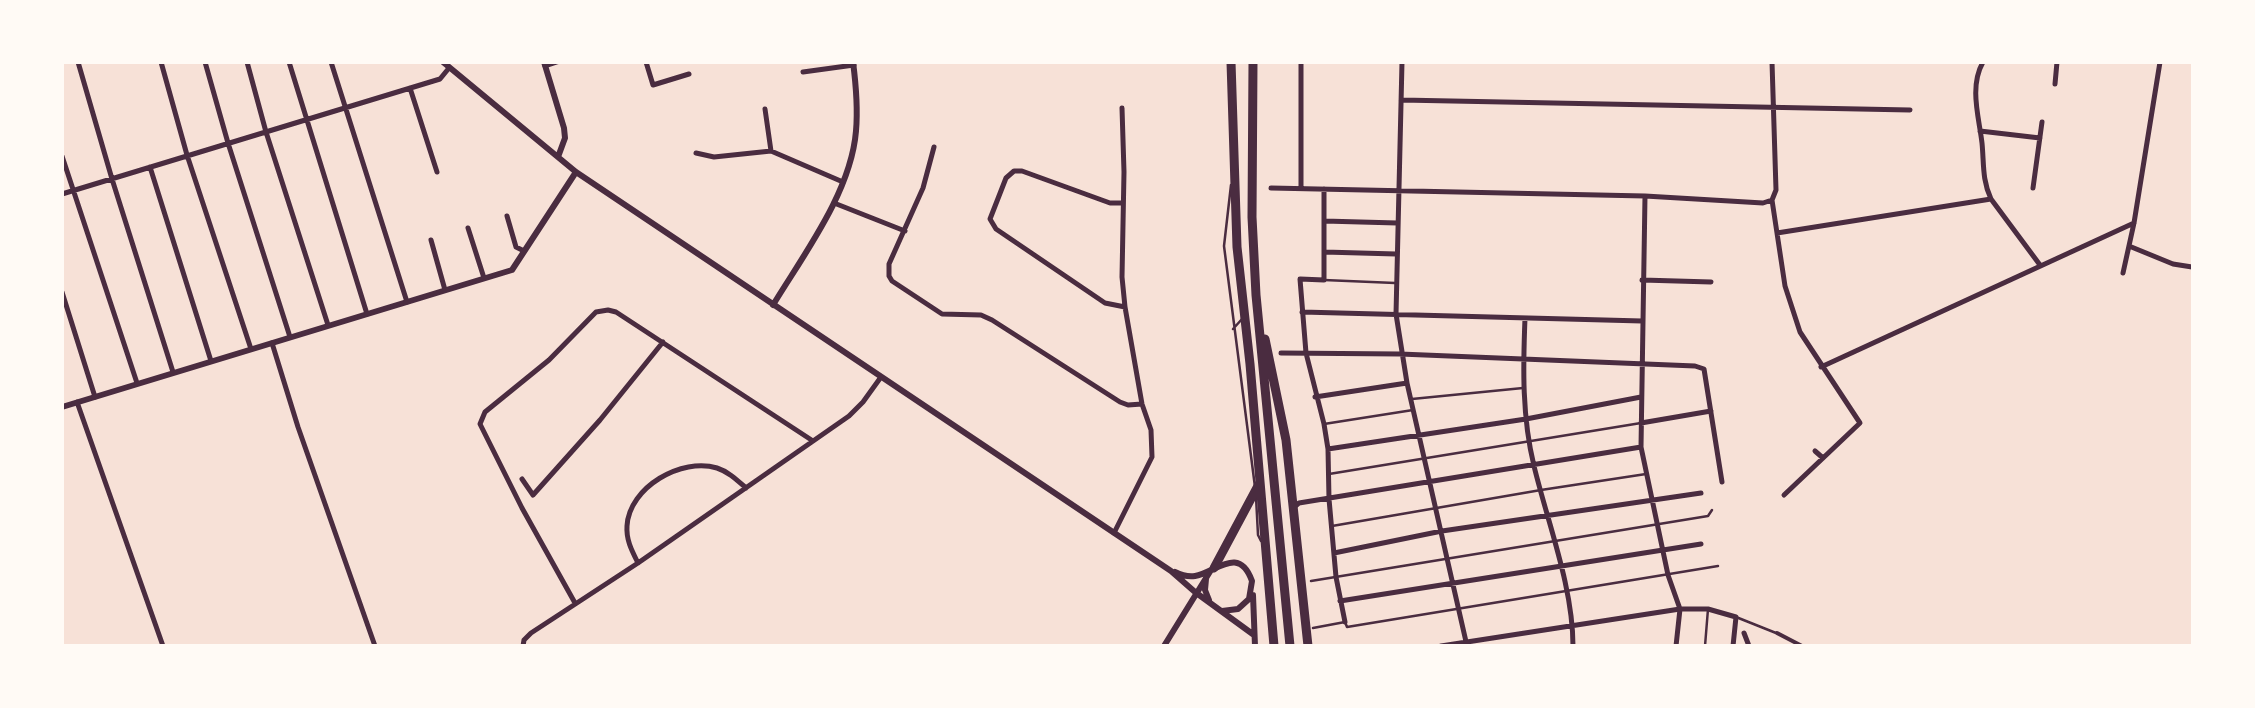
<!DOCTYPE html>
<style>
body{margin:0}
#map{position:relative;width:2255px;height:708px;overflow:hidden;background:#f7e1d7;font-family:Mulish,sans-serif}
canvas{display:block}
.frame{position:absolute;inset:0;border:64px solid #fffaf5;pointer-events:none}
</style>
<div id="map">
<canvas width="2255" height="708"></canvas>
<div class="frame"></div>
</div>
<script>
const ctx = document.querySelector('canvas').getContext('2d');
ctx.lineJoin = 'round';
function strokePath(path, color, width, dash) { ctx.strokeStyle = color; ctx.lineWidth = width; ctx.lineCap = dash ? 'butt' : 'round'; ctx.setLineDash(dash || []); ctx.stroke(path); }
strokePath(new Path2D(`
 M499,62h4
 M1231,185l-7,61 31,241
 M1324,280l71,3
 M1233,329l9,-10
 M1412,399l111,-11
 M1324,424l89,-14
 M1329,474l312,-51
 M1256,497l2,38 3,6
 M1332,526l209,-36 105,-16
 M1311,581l397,-65 4,-6
 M1736,617l40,16
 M1313,628l32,-6 2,5 371,-61
 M1705,646l3,-37`), '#4a2c40', 2.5);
strokePath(new Path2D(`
 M1777,633l25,13`), '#4a2c40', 4);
strokePath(new Path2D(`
 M78,62l34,117 61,193
 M161,62l26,93 64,194
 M205,62l23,81 62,194
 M247,62l19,70 62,193
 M289,62l78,252
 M331,62l76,240
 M646,62l7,23 36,-11
 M1402,62l-6,252 11,69 60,263
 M1983,62c-14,25 -4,55 -1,81 2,20 0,37 9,56
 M545,66l12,-4
 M803,72l51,-7
 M2055,84l2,-22
 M410,88l27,84
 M1401,100l509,10
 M765,109l6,42
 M1980,131l60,7
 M934,147l-11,41 -34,76v12l3,5 50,33 39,1 11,5 128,82 8,3 14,-1
 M696,153l18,4 57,-6 72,31
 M62,156l75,227
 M150,167l61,194
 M1271,188l374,8 118,7 9,-3
 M1301,188v-126
 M2033,188l9,-66
 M1324,189v91l-24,-1 6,74 18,71 4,25 1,50 7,78 9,45
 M62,194l378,-115 9,-11
 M1645,196l-4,251 27,128 12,34 -4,37
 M1772,200l13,86 15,46 60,91 -76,72
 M1772,200l4,-10 -4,-128
 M834,203l71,28
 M1122,203h-12l-88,-32h-8l-8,7 -16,41 6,10 109,74 20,4
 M507,216l9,31 8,4
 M1324,221l73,2
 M468,228l16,50
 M1777,233l214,-34 49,66
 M431,240l14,50
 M2129,246l44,18 19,3
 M1324,252l72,2
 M2123,273l11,-50 26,-161
 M1642,280l69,2
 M62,292l33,105
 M1302,312l340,9
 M1525,318c-2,50 -3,99 9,148 14,58 39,121 39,180
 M272,343l26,84 77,219
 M1281,353l119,1 295,12 9,3 18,113
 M1821,367l313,-144
 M1315,397l92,-14
 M77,402l86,244
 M1641,423l70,-12
 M1328,449l198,-30 115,-22
 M1815,451l8,7
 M522,479l11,16 67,-75 63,-78
 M1293,508l6,-5 342,-56
 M1114,533l38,-76 -1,-27 -9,-26 -17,-97 -3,-30 2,-105 -2,-64
 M1334,553l108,-22 259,-38
 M638,563c-6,-12 -12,-23 -11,-37 2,-39 55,-69 90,-58 12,4 20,12 29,20
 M1340,601l361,-57
 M575,603l-53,-95 -42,-84 5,-12 64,-52 47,-48 12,-2 8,2 197,129
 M1744,633l5,13
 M523,646l1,-6 7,-7 107,-70 211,-147 14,-14 18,-25
 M1441,646l239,-37h28l28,8 -3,29`), '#4a2c40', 5);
strokePath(new Path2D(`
 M443,62l133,110 595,399 24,21 59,43
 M544,62l20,66 1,10 -7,19
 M773,305c31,-51 78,-113 83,-174 2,-23 0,-46 -3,-69
 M62,407l450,-137 64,-98
 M1175,572c6,3 13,5 20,4 20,-3 44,-32 57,5l-3,18 -11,10 -16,2
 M1206,579l-1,11 4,10
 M1253,595l2,51
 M1164,646l47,-76`), '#4a2c40', 6);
strokePath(new Path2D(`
 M1231,62l6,185 13,117 24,282
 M1253,62l-1,155 4,78 34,351
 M1265,339l21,101 22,206
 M1214,568l46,-86`), '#4a2c40', 9);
</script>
